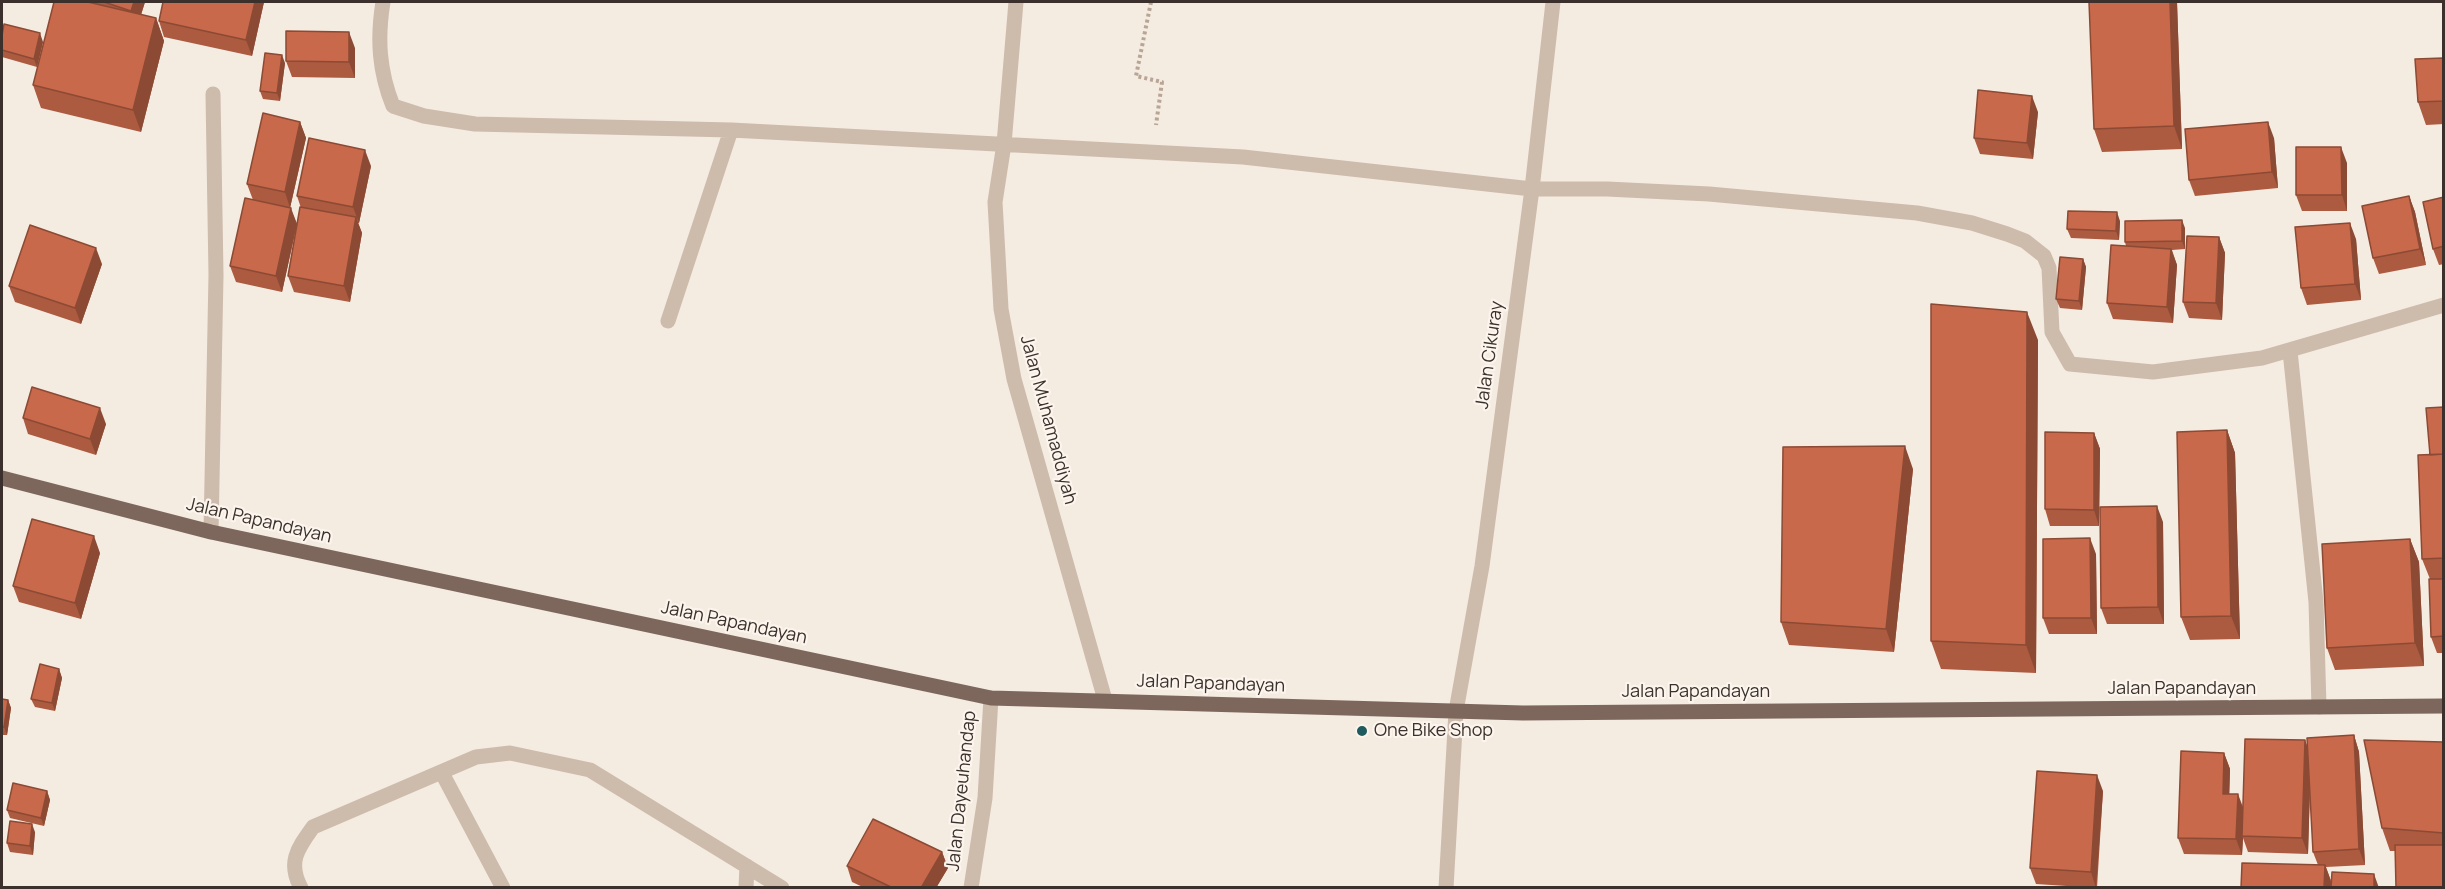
<!DOCTYPE html>
<style>
body{margin:0}
#map{position:relative;width:2445px;height:889px;overflow:hidden;background:#f4ebe1;font-family:Manrope,sans-serif}
canvas{display:block}
.frame{position:absolute;inset:0;border:3px solid #3b302b;pointer-events:none}
</style>
<div id="map">
<canvas width="2445" height="889"></canvas>
<div class="frame"></div>
</div>
<script>
const ctx = document.querySelector('canvas').getContext('2d');
ctx.lineJoin = 'round';
function strokePath(path, color, width, dash) { ctx.strokeStyle = color; ctx.lineWidth = width; ctx.lineCap = dash ? 'butt' : 'round'; ctx.setLineDash(dash || []); ctx.stroke(path); }
function fillPath(path, color) { ctx.fillStyle = color; ctx.fill(path, 'evenodd'); }
function write(font, color, halo, rows, align = 'center') {
  ctx.font = font + ' Manrope,sans-serif'; ctx.lineWidth = 4.5; ctx.setLineDash([]); ctx.textBaseline = 'middle'; ctx.strokeStyle = halo; ctx.fillStyle = color; for (const [text, x, y, turn = 0] of rows) {
    ctx.save(); ctx.translate(x, y); ctx.rotate((+turn || 0) * Math.PI / 180); ctx.textAlign = isNaN(turn) ? turn : align; if (halo) ctx.strokeText(text, 0, 0); ctx.fillText(text, 0, 0); ctx.restore();
  }
}
strokePath(new Path2D(`
 M1151,2l-15,74 26,6 -6,43`), '#b9a596', 4, [3, 3]);
strokePath(new Path2D(`
 M383,2c-6,37 -4,69 10,104l31,10 51,8 256,6 512,27 289,32h75l102,5 208,19 55,10 35,11 18,7 19,15 5,12 3,64 18,32 83,8 109,-14 182,-53
 M1016,2l-12,142 -9,58 6,107 13,70 91,321
 M668,321l63,-191
 M2290,351l26,251 3,105
 M211,532l5,-257 -3,-181
 M442,773l61,115
 M301,888c-14,-26 -3,-40 12,-61l163,-70 34,-4 80,17 192,118
 M746,888l1,-22
 M971,888l14,-90 6,-100
 M1446,888l10,-177 26,-145 50,-377 21,-187`), '#cdbbac', 15);
strokePath(new Path2D(`
 M2,478l209,54 780,166 532,15 921,-7`), '#7d675c', 15);
fillPath(new Path2D(`
 M92,2h53l-4,13 15,3 8,23 -23,91 -100,-24 -8,-23 60,-82z
 M264,2l-12,54 -88,-19 -5,-16z
 M2177,2l5,147 -80,3 -8,-23z
 M2,36l41,6 -6,25 -35,-10z
 M355,48v30l-63,-1 -6,-16z
 M2444,58v66l-18,1 -8,-23z
 M285,63l-5,38 -17,-2 -3,-8z
 M2038,112l-5,47 -53,-5 -6,-16z
 M300,122l6,16 -16,70 7,16 -15,68 -46,-10 -6,-16 23,-66 -6,-16z
 M2274,138l4,50 -83,8 -6,-16z
 M2347,163v48h-45l-6,-16z
 M371,166l-12,57h-1l4,10 -12,69 -56,-10 -6,-16 13,-68 -4,-12z
 M2409,196l6,16 11,53 -47,9 -6,-16z
 M2444,197v67l-5,1 -6,-16z
 M2120,221l-1,19 -48,-2 -4,-9z
 M2185,228v21l-13,1 5,15 -4,58 -60,-4 -6,-16 19,-57 -1,-4z
 M2219,237l6,16 -3,67 -33,-2 -6,-16z
 M2356,239l5,61 -54,5 -6,-17z
 M2083,259l3,8 -4,43 -22,-2 -4,-9z
 M102,264l-21,60 -66,-22 -6,-16z
 M2038,340l-2,333 -95,-4 -10,-28z
 M2444,407v246h-7l-6,-16 -1,-58 -8,-20z
 M23,418l83,6 -10,31 -68,-21z
 M2227,430l8,23 5,186 -50,1 -9,-23z
 M2094,433l6,16 -1,77h-49l-5,-17z
 M1913,469l-19,183 -105,-7 -8,-23z
 M2163,522l1,102h-57l-6,-16z
 M2410,539l9,23 5,104 -89,4 -8,-22z
 M100,553l-19,66 -62,-17 -6,-16z
 M2096,554l1,80h-48l-6,-16z
 M59,669l3,9 -7,33 -20,-4 -4,-8z
 M2,699l6,1 3,8 -4,27h-5z
 M2354,735l5,17 6,113 -39,2 5,14 -13,-16 -5,-13 -3,-66 -2,68 -60,-2 -5,-14 -1,17 -58,-1 -6,-16 46,-85 6,16 -1,25 14,13 62,-67 3,9z
 M2444,742v146l-49,-37h-5l-8,-23z
 M47,791l3,9 -6,26 -34,-8 -3,-8z
 M2103,791l-6,97 -61,-4 -6,-16z
 M35,832l-2,23 -23,-3 -3,-9z
 M942,852l6,16 -12,20h-71l-13,-6 -5,-16z`), '#ac5a40');
fillPath(new Path2D(`
 M134,2h11l-8,25 -6,-16z
 M255,2h9l-12,54 -6,-16z
 M2170,2h7l5,147 -8,-23z
 M156,18l8,23 -23,91 -8,-22z
 M349,32l6,16v30l-6,-16z
 M40,33l3,9 -6,25 -3,-8z
 M282,55l3,8 -5,38 -3,-8z
 M2032,96l6,16 -5,47 -6,-16z
 M300,122l6,16 -16,70 -5,-16z
 M2268,122l6,16 4,50 -6,-16z
 M2341,147l6,16v48l-5,-16z
 M365,150l6,16 -12,57 -6,-16z
 M2409,196l6,16 11,53 -6,-16z
 M291,208l6,16 -15,68 -6,-16z
 M2117,212l3,9 -1,19 -3,-9z
 M356,217l6,16 -12,69 -6,-16z
 M2182,220l3,8v21l-3,-8z
 M2350,223l6,16 5,61 -6,-16z
 M2219,237l6,16 -3,67 -6,-17z
 M96,248l6,16 -21,60 -6,-16z
 M2171,249l6,16 -4,58 -6,-16z
 M2083,259l3,8 -4,43 -3,-9z
 M2027,312l11,28 -2,333 -10,-28z
 M100,408l6,16 -10,31 -6,-16z
 M2227,430l8,23 5,186 -9,-23z
 M2094,433l6,16 -1,77 -5,-16z
 M1905,446l8,23 -19,183 -8,-23z
 M2157,506l6,16 1,102 -6,-17z
 M94,536l6,17 -19,66 -6,-16z
 M2090,538l6,16 1,80 -6,-16z
 M2410,539l9,23 5,104 -9,-23z
 M59,669l3,9 -7,33 -3,-8z
 M8,700l3,8 -4,27 -3,-8z
 M2354,735l5,17 6,113 -6,-16z
 M2305,740l6,16 -3,98 -6,-16z
 M2224,753l6,16 -1,41 -6,-16z
 M2097,775l6,16 -7,97 -5,-16z
 M47,791l3,9 -6,26 -3,-8z
 M2238,794l6,16 -2,26 1,2 -1,17 -6,-16z
 M32,824l3,8 -2,23 -3,-9z
 M942,852l6,16 -12,20h-15z
 M2325,865l6,16v7h-7z
 M2374,874l5,14h-5z`), '#8c4a34');
const building = new Path2D(`
 M54,2h34l68,16 -23,92 -100,-25z
 M104,2h30l-3,9z
 M163,2h92l-9,38 -87,-19z
 M2089,2h81l4,124 -80,3z
 M4,24l36,9 -6,26 -32,-9v-14z
 M286,31l63,1v30l-63,-1z
 M265,53l17,2 -5,38 -17,-2z
 M2444,58v43l-26,1 -3,-43z
 M1978,90l54,6 -5,47 -53,-5z
 M263,113l37,9 -15,70 -38,-8z
 M2268,122l4,50 -83,8 -4,-51z
 M309,138l56,12 -12,57 -56,-11z
 M2296,147h45l1,48h-46z
 M2409,196l11,53 -47,9 -11,-52z
 M2444,197v49l-11,3 -10,-47z
 M245,198l46,10 -15,68 -46,-10z
 M300,207l56,10 -12,69 -56,-10z
 M2068,211l49,1 -1,19 -49,-2z
 M2182,220v21l-57,1v-21z
 M2350,223l5,61 -54,4 -6,-61z
 M30,225l66,23 -21,60 -66,-22z
 M2187,236l32,1 -3,66 -33,-1z
 M2111,245l60,4 -4,58 -60,-4z
 M2060,257l23,2 -4,42 -23,-2z
 M1931,304l96,8 -1,333 -95,-4z
 M32,387l68,21 -10,31 -67,-21z
 M2444,407v47l-14,1 -4,-47z
 M2227,430l4,186 -50,1 -4,-185z
 M2045,432l49,1v77l-49,-1z
 M1905,446l-19,183 -105,-7 2,-175z
 M2444,454v104l-22,1 -4,-104z
 M2157,506l1,101 -57,1 -1,-101z
 M32,519l62,17 -19,67 -62,-17z
 M2090,538l1,80h-48v-79z
 M2410,539l5,104 -88,5 -5,-104z
 M2429,579h15v57l-13,1z
 M40,664l19,5 -7,34 -21,-4z
 M2,699l6,1 -4,27h-2z
 M2354,735l5,114 -46,3 -6,-114z
 M2245,739l60,1 -3,98 -60,-2z
 M2364,740l80,2v91l-62,-5z
 M2181,751l43,2 -1,41h15l-2,45 -58,-1z
 M2037,771l60,4 -6,97 -61,-4z
 M13,783l34,8 -6,27 -34,-8z
 M873,819l69,33 -21,36h-28l-46,-22z
 M10,821l22,3 -2,22 -23,-3z
 M2395,845h49v43h-48z
 M2242,863l83,2 -1,23h-83z
 M2332,872l42,2v14h-43z`);
fillPath(building, '#c8694b');
strokePath(building, '#8c4a34', 1.5);
for (const [x, y, r, color] of [
 [1362,731,6,"#1f5a5e"]
]) { const dot = new Path2D(); dot.arc(x, y, r, 0, 2 * Math.PI); ctx.fillStyle = color; ctx.fill(dot); strokePath(dot, '#fbf5ee', 2); }
write('18px', '#3b302b', '#fbf5ee', [
 ["Jalan Cikuray",1490,355,-82],
 ["Jalan Muhamaddiyah",1048,420,75],
 ["Jalan Papandayan",259,521,13],
 ["Jalan Papandayan",734,623,12],
 ["Jalan Papandayan",1211,684,2],
 ["Jalan Papandayan",2182,689],
 ["Jalan Papandayan",1696,692],
 ["Jalan Dayeuhandap",962,791,-84]
]);
write('18px', '#3b302b', '#fbf5ee', [
 ["One Bike Shop",1374,731]
], 'left');
</script>
